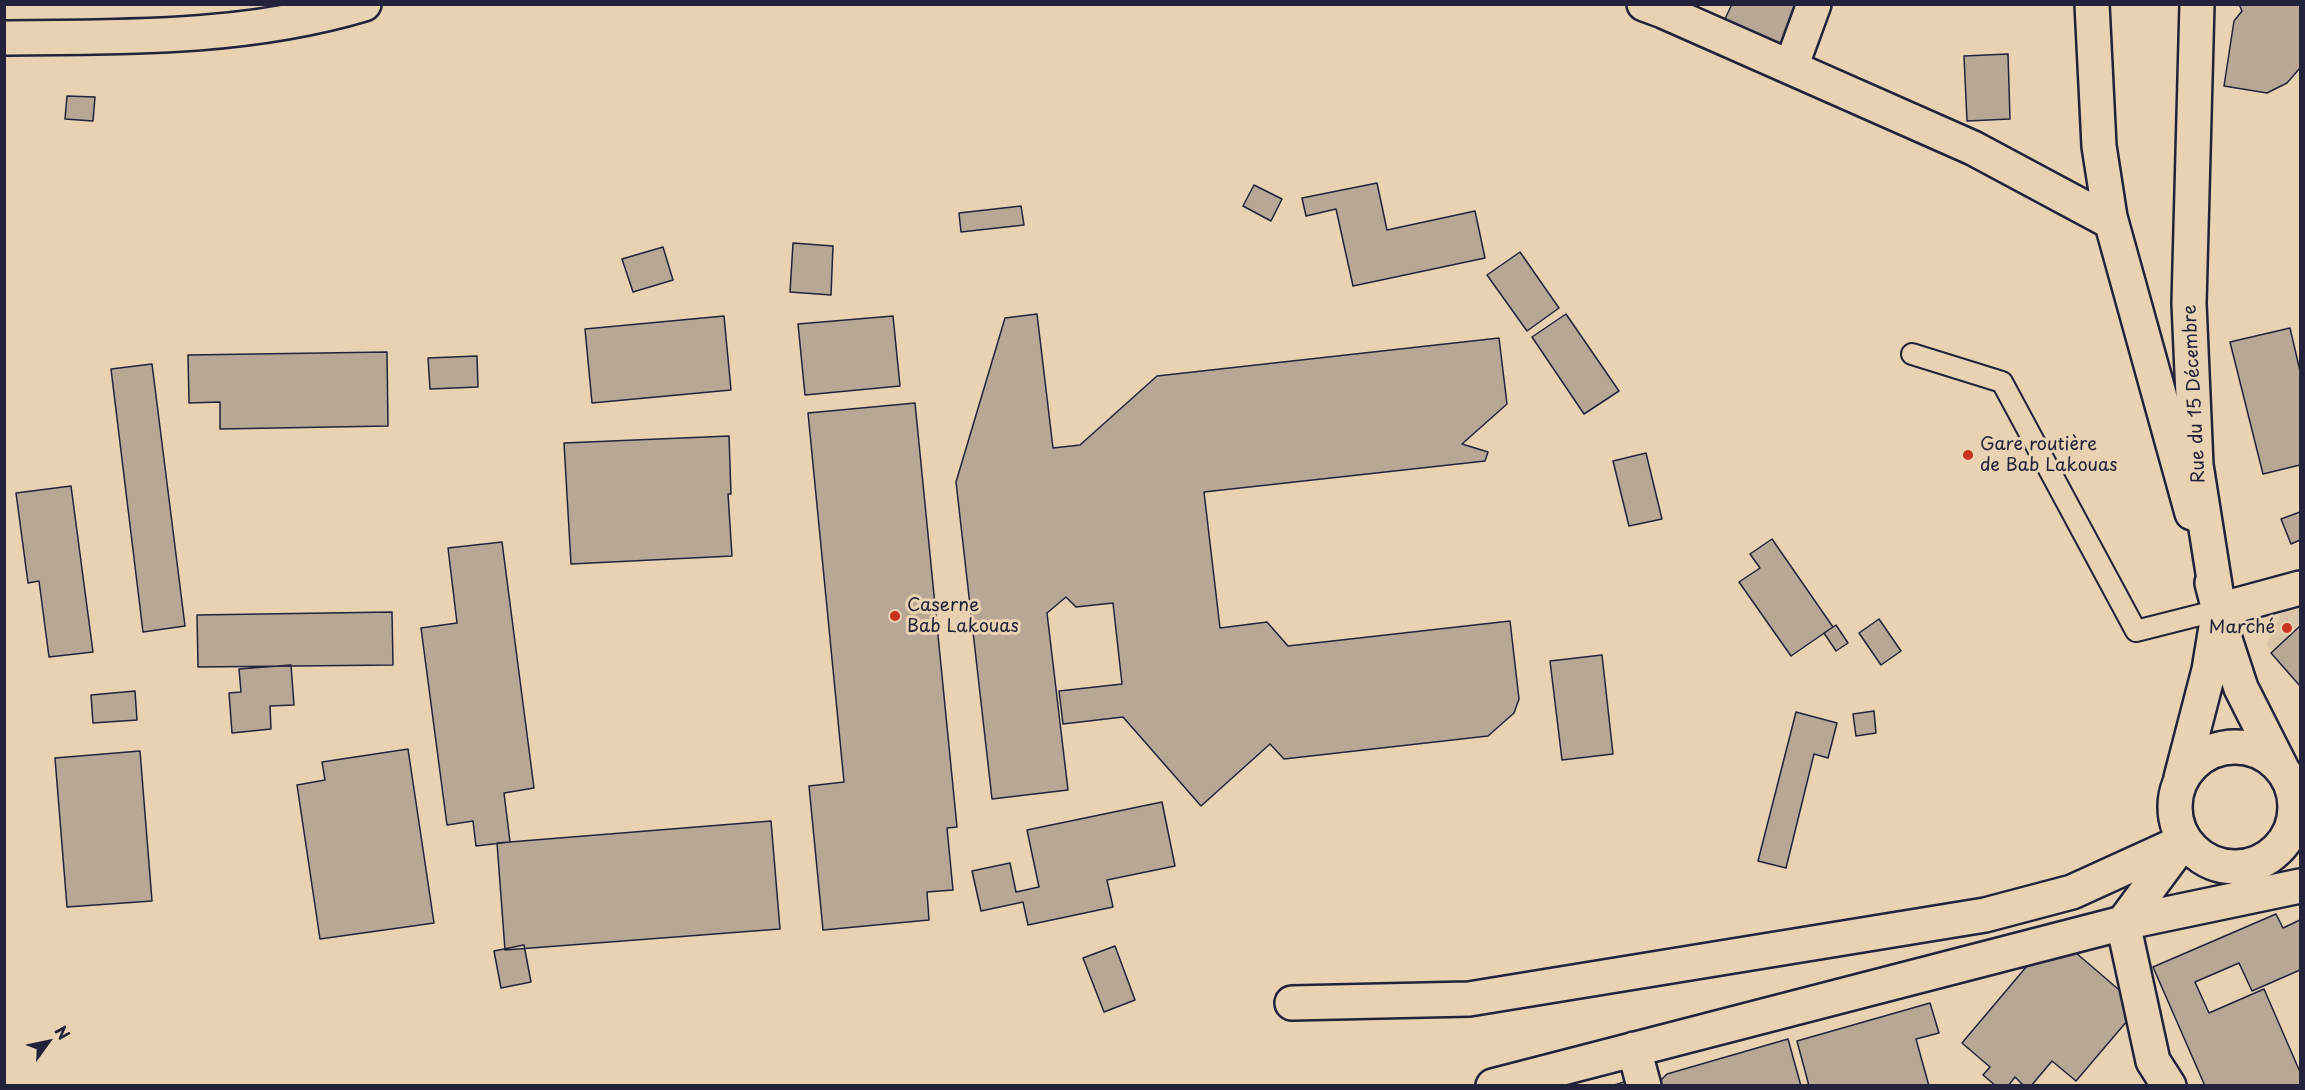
<!DOCTYPE html>
<meta charset="utf-8">
<style>
body{margin:0}
#map{position:relative;width:2305px;height:1090px;overflow:hidden;background:#e9d2b2;font-family:"Playpen Sans",sans-serif}
canvas{display:block}
.frame{position:absolute;inset:0;border:6px solid #22223b;pointer-events:none}
.north{position:absolute;left:18px;top:1012px;width:60px;height:60px;-webkit-text-stroke:4px #e9d2b2;paint-order:stroke;rotate:57deg;font-size:16px;font-weight:700;line-height:24px;text-align:center;color:#22223b}
.north::after{content:'';display:block;margin:auto;width:21px;height:27px;background:#22223b;clip-path:polygon(50% 0,100% 100%,50% 72%,0 100%)}
</style>
<div id="map">
<canvas width="2305" height="1090"></canvas>
<div class="frame"></div>
<div class="north">N</div>
</div>
<script>
const ctx = document.querySelector('canvas').getContext('2d');
ctx.lineJoin = 'round';
function fillPath(path, color) { ctx.fillStyle = color; ctx.fill(path, 'evenodd'); }
function strokePath(path, color, width, dash) { ctx.strokeStyle = color; ctx.lineWidth = width; ctx.lineCap = dash ? 'butt' : 'round'; ctx.setLineDash(dash || []); ctx.stroke(path); }
function write(font, color, halo, rows, align = 'center') {
  ctx.font = font + ' "Playpen Sans",sans-serif'; ctx.lineWidth = 6; ctx.setLineDash([]); ctx.textBaseline = 'middle'; ctx.strokeStyle = halo; ctx.fillStyle = color; for (const [text, x, y, turn = 0] of rows) {
    ctx.save(); ctx.translate(x, y); ctx.rotate((+turn || 0) * Math.PI / 180); ctx.textAlign = isNaN(turn) ? turn : align; if (halo) ctx.strokeText(text, 0, 0); ctx.fillText(text, 0, 0); ctx.restore();
  }
}
fillPath(new Path2D(`
 M2300,606v67l-34,-28 16,-34z`), '#dac5a9');
const building = new Path2D(`
 M1732,4h81l-32,66 -65,-32z
 M2239,4h61v64l-13,15 -20,10 -43,-7 10,-65 8,-10z
 M2008,54l2,65 -43,2 -3,-65z
 M67,96l28,1 -2,24 -28,-2z
 M1377,183l10,47 88,-19 10,47 -132,28 -17,-77 -30,7 -4,-18z
 M1254,185l28,14 -11,22 -28,-15z
 M1021,206l3,19 -63,7 -2,-19z
 M793,243l40,3 -2,49 -41,-3z
 M663,247l10,33 -40,12 -11,-33z
 M1520,252l39,56 -32,23 -40,-56z
 M1037,314l16,134 27,-3 77,-69 342,-38 8,66 -45,40 26,8 -3,9 -281,31 16,136 47,-6 21,24 222,-25 9,78 -5,14 -26,23 -204,23 -14,-15 -69,62 -78,-89 -60,7 -4,-33 63,-7 -9,-81 -37,4 -10,-10 -19,16 21,177 -76,9 -36,-317 49,-164z
 M1566,314l53,77 -35,23 -52,-77z
 M724,316l7,74 -139,13 -7,-74z
 M893,316l7,70 -95,9 -7,-71z
 M2290,328l10,43v94l-37,9 -33,-132z
 M387,352l1,74 -168,3v-27l-31,1 -1,-48z
 M477,356l1,31 -48,2 -2,-31z
 M152,364l33,262 -42,6 -32,-263z
 M915,403l42,424 -10,1 6,62 -26,2 2,28 -106,10 -14,-144 35,-4 -36,-369z
 M729,436l2,58h-3l4,62 -161,8 -7,-121z
 M1646,453l16,66 -33,7 -16,-65z
 M71,486l22,166 -44,5 -10,-76 -11,2 -12,-90z
 M2300,512v28l-9,4 -10,-25z
 M1772,539l61,88 -42,29 -52,-74 21,-14 -10,-14z
 M502,542l32,246 -30,5 6,49 -34,4 -3,-25 -26,4 -26,-197 36,-5 -9,-75z
 M392,612l1,53 -195,2 -1,-52z
 M1879,619l22,32 -20,14 -22,-32z
 M1836,625l12,18 -12,8 -12,-18z
 M2300,626v60l-29,-33z
 M1602,655l11,99 -51,6 -12,-99z
 M291,665l3,40 -24,1 1,23 -39,4 -3,-40 12,-1 -2,-23z
 M135,691l2,29 -44,3 -2,-28z
 M1874,711l2,22 -20,3 -3,-22z
 M1796,712l41,11 -9,35 -14,-4 -28,114 -28,-7z
 M408,749l26,174 -114,16 -23,-154 28,-5 -3,-18z
 M140,751l12,150 -85,6 -12,-149z
 M1162,802l13,64 -68,14 6,27 -85,18 -5,-23 -42,9 -9,-40 38,-8 6,29 23,-5 -12,-57z
 M771,821l9,108 -275,21 -8,-107z
 M2276,914l7,14 17,-8v50l-48,21 -13,-28 -44,19 14,31 55,-24 36,83v14h-95l-52,-119z
 M2054,934l85,73 -63,74 -24,-20 -21,25h-7l-9,-9 -7,9h-12l-13,-11 7,-8 -28,-24z
 M524,945l7,37 -30,6 -7,-37z
 M1115,946l20,54 -31,12 -21,-54z
 M1930,1003l9,30 -23,6 13,47h-120l-12,-45z
 M1788,1039l13,47h-146l12,-12z
 M1640,1077l8,9h-37z`);
fillPath(building, '#b7a794');
strokePath(building, '#22223b', 1.5);
const service = new Path2D(`
 M1912,354l90,28 134,249 83,-21`);
const minor = new Path2D(`
 M1644,4l19,7 310,137 138,74
 M2092,4l7,142 11,71 82,296
 M4,38c122,-1 243,1 360,-34
 M1791,67l23,-63
 M2212,583l7,27 81,-22
 M1292,1003l177,-4 516,-84 87,-23 112,-51
 M1634,1049l10,37
 M1493,1086l630,-163 60,-81
 M2169,1086l-16,-25 -30,-138 177,-37`);
const primary = new Path2D(`
 M2197,4l-8,299 7,162 26,165 19,58 41,81
 M2175 807a60 60 0 1 1 120 0a60 60 0 1 1-120 0Z
 M2181,778l28,-108 8,-49`);
strokePath(service, '#22223b', 24);
strokePath(minor, '#22223b', 38);
strokePath(primary, '#22223b', 38);
strokePath(service, '#e9d2b2', 20);
strokePath(minor, '#e9d2b2', 33);
strokePath(primary, '#e9d2b2', 33);
for (const [x, y, r, color] of [
 [1968,455,6,"#c8321e"],
 [895,616,6,"#c8321e"],
 [2287,628,6,"#c8321e"]
]) { const dot = new Path2D(); dot.arc(x, y, r, 0, 2 * Math.PI); ctx.fillStyle = color; ctx.fill(dot); strokePath(dot, '#e9d2b2', 2); }
write('18px', '#22223b', '#e9d2b2', [
 ["Rue du 15 Décembre",2195,394,-93]
]);
write('18px', '#22223b', '#e9d2b2', [
 ["Gare routière",1980,445],
 ["de Bab Lakouas",1980,466],
 ["Caserne",907,606],
 ["Bab Lakouas",907,627],
 ["Marché",2275,628,"right"]
], 'left');
</script>
